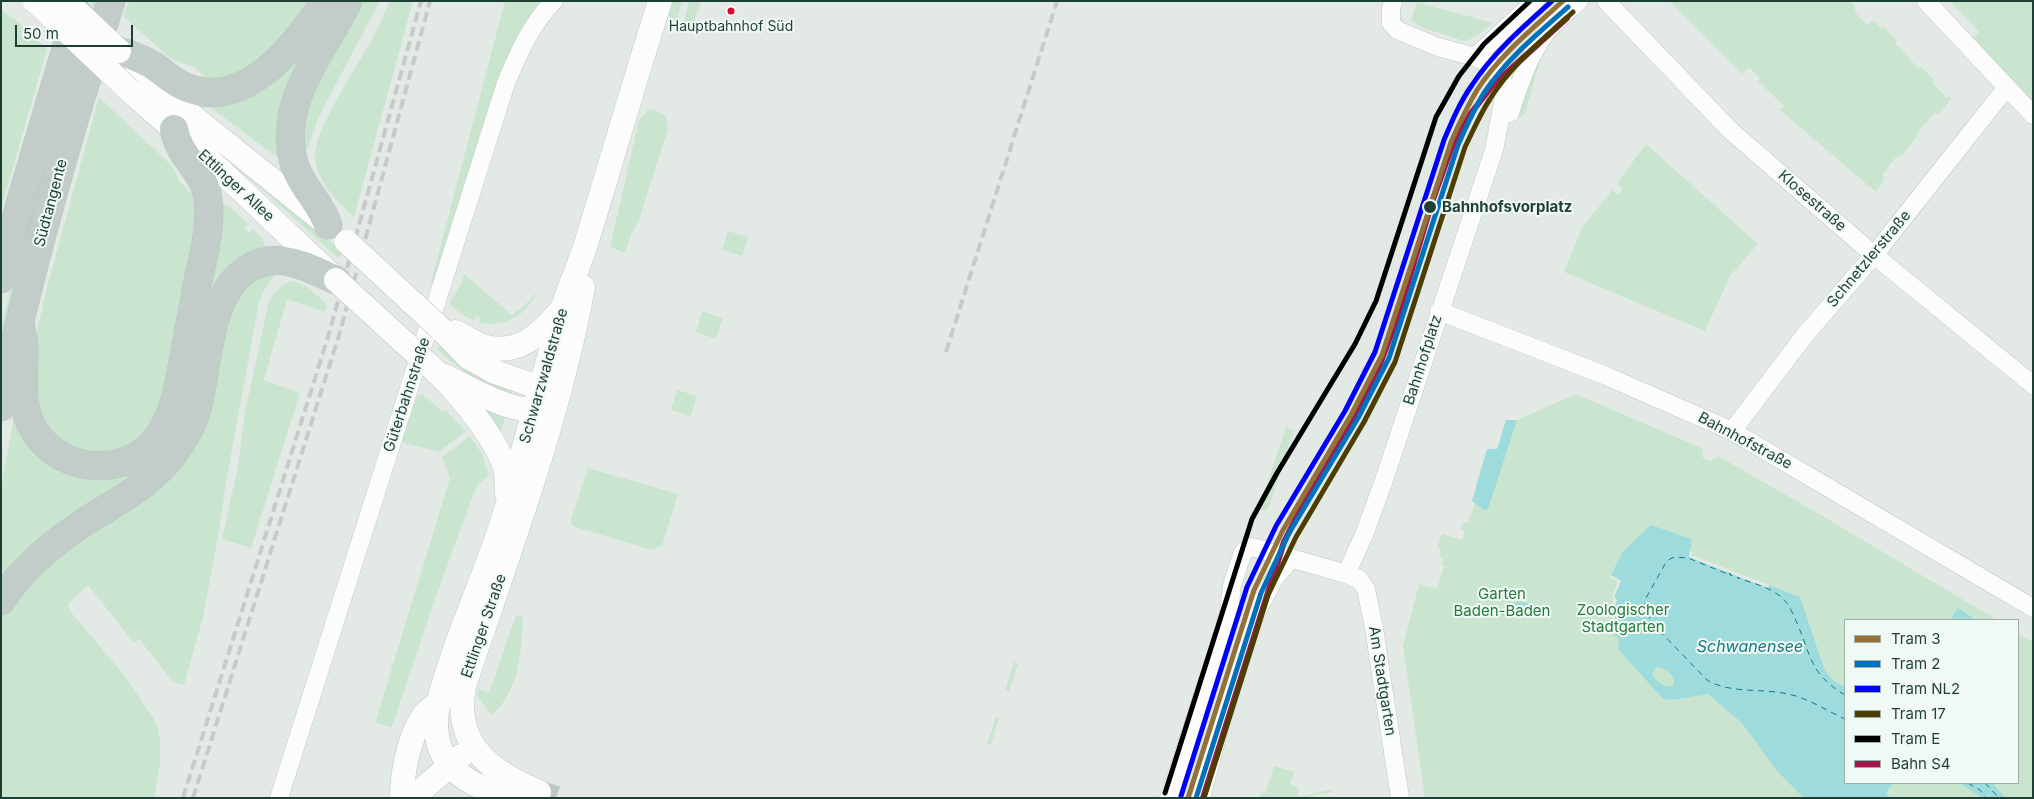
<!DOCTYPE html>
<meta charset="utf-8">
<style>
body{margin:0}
#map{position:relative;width:2034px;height:799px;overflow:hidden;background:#e3eae6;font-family:Inter,sans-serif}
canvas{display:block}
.frame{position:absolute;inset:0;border:2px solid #1e3f33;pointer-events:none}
.legend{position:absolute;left:1844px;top:619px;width:175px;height:165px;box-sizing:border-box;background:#f1f9f4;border:1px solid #9dafa7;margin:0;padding:6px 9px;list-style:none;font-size:15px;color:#1e3f33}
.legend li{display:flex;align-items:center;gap:10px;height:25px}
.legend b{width:25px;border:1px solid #9dafa7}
.scale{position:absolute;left:15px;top:25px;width:118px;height:22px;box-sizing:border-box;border:2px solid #1e3f33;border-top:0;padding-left:6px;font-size:15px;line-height:18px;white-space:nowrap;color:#1e3f33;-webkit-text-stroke:4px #f1f9f4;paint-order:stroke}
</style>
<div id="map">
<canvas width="2034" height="799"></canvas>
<div class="frame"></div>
<ul class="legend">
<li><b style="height:6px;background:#947139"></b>Tram 3</li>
<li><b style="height:6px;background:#0071bc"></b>Tram 2</li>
<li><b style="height:6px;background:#00f"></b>Tram NL2</li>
<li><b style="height:6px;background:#4d3d00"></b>Tram 17</li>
<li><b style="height:6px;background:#000"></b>Tram E</li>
<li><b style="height:6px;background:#9f184c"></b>Bahn S4</li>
</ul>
<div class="scale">50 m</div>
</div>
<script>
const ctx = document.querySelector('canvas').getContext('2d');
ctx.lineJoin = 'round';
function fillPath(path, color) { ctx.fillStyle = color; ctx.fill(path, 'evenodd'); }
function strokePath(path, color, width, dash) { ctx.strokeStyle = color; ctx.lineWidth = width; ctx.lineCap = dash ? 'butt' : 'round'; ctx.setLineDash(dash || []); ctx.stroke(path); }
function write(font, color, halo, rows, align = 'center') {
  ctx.font = font + ' Inter,sans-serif'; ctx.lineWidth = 4; ctx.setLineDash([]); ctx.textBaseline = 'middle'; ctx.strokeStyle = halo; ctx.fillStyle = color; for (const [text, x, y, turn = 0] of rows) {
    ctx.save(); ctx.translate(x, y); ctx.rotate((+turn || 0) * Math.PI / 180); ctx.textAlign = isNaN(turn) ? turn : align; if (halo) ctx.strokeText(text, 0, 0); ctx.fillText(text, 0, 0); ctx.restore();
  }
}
fillPath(new Path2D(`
 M92,1h9l-100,363v-36l20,-81 48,-175z
 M129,1h188l-19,29 -57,48 -37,7v-8l-9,-9 -24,-9 -48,-43z
 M355,1h25l-62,117 -10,30 -9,9 5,-57z
 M390,1h23l-59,216c-17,-16 -39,-37 -39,-62 0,-26 44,-91 57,-116 7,-12 12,-25 18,-38z
 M505,1h42l-111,286 -5,-5z
 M671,1h11l-6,22 -5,-1c-3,-8 -3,-13 0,-21z
 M689,1h12l-9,26 -9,-2z
 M1669,1h181l6,7 -2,3 13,14 6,-5 9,9 2,-2 13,14 -2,2 24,26 2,-2 14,14 -2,2 14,15 2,-2 3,3 -15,16 -2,-2 -16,17 -3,8 -13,16 -8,4 -13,18 3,2 -9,14 -96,-82 4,-4 -26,-25 2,-3 -11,-11 -7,7z
 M1950,1h83v104l-61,-66 7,-7z
 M1417,2l76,21c-9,7 -17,16 -29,18l-41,-13 -12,-7z
 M1,10l16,11 30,28 -46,160z
 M1548,20l-31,53h-4l-6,-11 19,-21z
 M306,42l-24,117 -11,-6 -61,-46 -4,-7z
 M1542,55l-17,58 -4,4 -7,-2 10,-26z
 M133,75l210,177 -5,6 -75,-68 -56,-45z
 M99,97l73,69 8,16 10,10 10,5 -21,146 -28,91 -45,23 -54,-17 -25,-59 1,-8 18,-82z
 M653,109l13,7 2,13 -30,94 -6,9 -7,21 -15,-6 29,-127 8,-9z
 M1646,144l112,100 -28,32 -25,55 -141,-59 17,-43 31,-39 7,5 4,-6 -6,-6z
 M216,201l15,7 17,16 -4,5 5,4 4,-4 10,10 4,13 -15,6 -80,187 -171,144v-101l13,-71 29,36 107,3z
 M728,231l20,6 -6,19 -20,-6z
 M275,272c-1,7 -13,18 -16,30l-32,175 -9,60 -15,80 -19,68 -10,-2 -35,-44 -5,4 -46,-58 -19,18 1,8 54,64 32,47 4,18v24l-6,34h-153v-183l11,-17 22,-25 104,-74 106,-220z
 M464,274l48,41 12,-9 13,-14c-11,24 -31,35 -58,31l2,-6 -5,-1 -2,5 -14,-8 -11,-10 13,-20z
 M292,281c15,3 24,13 35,24l-2,7 -38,-13 -23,81 36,13 -49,155 -29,-9 16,-73 7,-54 24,-111c6,-10 12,-16 23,-20z
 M702,311l21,7 -7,21 -20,-7z
 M441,343l72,45 -2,8c-29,-9 -52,-27 -74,-47z
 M677,390l20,6 -6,20 -20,-6z
 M422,394l21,18 2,-2 21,21 -27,21 -38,-10 16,-45z
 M1576,394l128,55 -2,4 1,5 8,3 7,-5 103,59 176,105h-152v163h173v-150l15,9v156h-608l-22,-152 16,-62 18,5 7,-23 -3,-1 2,-7 -4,-1 2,-8 -4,-1 5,-14 20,6 3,-9 -4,-2 2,-7 5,1 7,-20 -3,-2 15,-52h10l9,-29h11z
 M477,403l29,12 -6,18z
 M1286,427l8,3 -25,77 -3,4 -7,-2z
 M470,436l12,18 7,21 -13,12 -43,118 -41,122 -17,-4 75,-245 -8,-21z
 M588,468l90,26 -16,52 -10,4 -77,-23 -3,-2 -1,-6z
 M516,615l7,2c-2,36 -3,73 -31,98l-15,-19 1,-7 11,4z
 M1014,662l4,2 -9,27 -4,-1z
 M996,717l3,1 -8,27 -4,-1z
 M1274,766l20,6 -4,12 8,3 -1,10 33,-7 3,2 -25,4v2h-49l2,-6 4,1z`), '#cae5cf');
fillPath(new Path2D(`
 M1506,420h11l-29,89 -4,1 -12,-9 15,-52h10z
 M1651,525l41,14 -3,18 79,31 1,-3 31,12 25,74 7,8 13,9v95h48l-11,15h-75l-5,-2 -24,-24 -36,-49 -34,-29 -37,6 -8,-1 -45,-50 1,-10 -11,-8 7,-13 -4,-5 6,-13 -3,-3 7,-16 -10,-6 12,-24zM1656,667c9,0 19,8 18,17l-4,3c-9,-2 -13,-5 -18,-13z
 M1958,608l18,12h-21l-4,-2z
 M1960,783h33l12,15h-23z`), '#9edbdd');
fillPath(new Path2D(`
 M1690,551l2,1 -1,3 78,30 -1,3 -79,-31z
 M1611,575l10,6 -7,16 3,3 -6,13 4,4 -7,14 -2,-1 6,-12 -4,-6 6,-12 -2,-4 6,-14 -8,-5z`), '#e3eae6');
strokePath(new Path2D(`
 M1503,613l15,-9 30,6
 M1885,795l2,3`), '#9edbdd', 5);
strokePath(new Path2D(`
 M1845,695c-35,-21 -33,-37 -48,-72 -4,-9 -8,-20 -16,-26 -11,-10 -29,-14 -43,-19l1,-1 -1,1 -8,-3v-2v2l-42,-17 -13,-1 -5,2 -5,5 -20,36v6l6,16 56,58c23,14 55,8 81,14 20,4 39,17 57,25
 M1968,783l12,7 6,8
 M1985,783l14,15`), '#117a82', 1, [6, 5]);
strokePath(new Path2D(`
 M539,792l17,6`), '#bcc8c2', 24, [24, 12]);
const minor = new Path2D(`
 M1606,1l125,130 143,124 159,130
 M1926,1l107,114
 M1475,57l60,-56
 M1510,113c9,-27 17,-55 35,-79 9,-12 22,-22 34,-33
 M1439,311l165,64 128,56 301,177
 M1732,431l73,-96 69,-80 133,-168
 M1346,574l18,-39 19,-52 111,-333 11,-58 -3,-14 -15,-15 -12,-6 -37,-10 -41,-17 -6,-7v-13l2,-9
 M279,798l227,-715c13,-30 25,-59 48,-82
 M1169,798l59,-178 4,-35 11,-33 9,-5 94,27 13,5 7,10 8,39 26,170
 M1201,798l18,-69 35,-112 20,-38 18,-21`);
const secondary = new Path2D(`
 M137,67l54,48 132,106
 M129,90l91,80 110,104
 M441,329l27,28 27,15 37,13 8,7 8,11
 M455,332c10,4 18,11 28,14 34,11 58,-12 78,-36
 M430,366c24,21 61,66 73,96 4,9 4,21 4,31
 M445,376c21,10 66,37 88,33 5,0 10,-3 15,-5
 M539,792c-49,-20 -86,-48 -75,-106 44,-132 94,-262 119,-399
 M402,798c0,-26 7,-61 22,-83 4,-5 10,-9 15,-13
 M412,798l49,-42
 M508,798c-31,-11 -66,-25 -71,-62 -4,-24 6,-50 13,-72 16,-50 39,-98 54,-148 21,-69 39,-138 58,-206 7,-23 17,-44 24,-66 25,-81 48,-162 74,-243`);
const trunk = new Path2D(`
 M119,51c13,4 24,8 35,15 10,7 18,15 29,20 61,28 113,-41 142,-85
 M328,225c-7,-22 -26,-37 -33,-59 -20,-62 28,-113 53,-165
 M1,279l20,-79 56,-188
 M20,322c1,10 5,20 4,30 0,27 -5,53 10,78 23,38 78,48 113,19 16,-14 23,-32 29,-52 8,-39 15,-78 22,-117 6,-27 15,-59 9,-87 -6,-25 -28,-36 -33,-64
 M1,407c28,-137 67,-272 110,-406
 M1,601c21,-33 53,-59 85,-80 35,-22 70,-39 93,-75 9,-13 16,-27 19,-41 10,-39 10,-104 43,-131 33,-27 63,-8 95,6`);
strokePath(minor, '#c0c7c3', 19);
strokePath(secondary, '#bec8c3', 25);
strokePath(trunk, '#bbc6c2', 29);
strokePath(minor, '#fbfcfb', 18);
strokePath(secondary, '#fbfcfb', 24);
strokePath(trunk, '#c2ccc9', 28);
strokePath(new Path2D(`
 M946,352l111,-351
 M183,798l145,-461 93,-336
 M193,798l147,-466 90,-331`), '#c6cbc9', 4, [10, 5]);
const secondaryBridge = new Path2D(`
 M35,1l94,89
 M66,1l53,50
 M347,242l94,87
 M336,280l94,86`);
strokePath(secondaryBridge, '#bec8c3', 25, []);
strokePath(secondaryBridge, '#fbfcfb', 24);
strokePath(new Path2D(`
 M1203,798l81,-256 20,-40 50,-84 23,-46 21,-56 34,-114 19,-53 20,-36 22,-28 74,-67`), '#9f184c', 6);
strokePath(new Path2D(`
 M1188,798l66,-208 29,-60 68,-115 31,-60 69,-213c8,-18 16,-35 26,-52 22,-34 55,-61 86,-89`), '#947139', 5);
strokePath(new Path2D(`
 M1196,798l65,-205 28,-60 69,-115 31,-60 69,-213c8,-18 16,-36 26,-52 23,-34 54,-60 84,-86`), '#0071bc', 5);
strokePath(new Path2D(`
 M1181,796l66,-209 29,-61 69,-115 30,-59 69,-212c8,-19 16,-38 28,-55 21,-32 51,-58 80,-84`), '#00f', 5);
strokePath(new Path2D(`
 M1204,798l64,-203 28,-58 68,-115 31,-60 70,-215c8,-16 15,-33 25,-48 21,-34 54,-60 83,-87`), '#4d3d00', 5);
strokePath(new Path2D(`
 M1165,793l87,-274 25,-46 78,-129 21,-43 60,-184 23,-41 25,-32 46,-43`), '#000', 5);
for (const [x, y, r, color] of [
 [731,11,4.5,"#e4002b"],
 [1430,207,7,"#1e3f33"]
]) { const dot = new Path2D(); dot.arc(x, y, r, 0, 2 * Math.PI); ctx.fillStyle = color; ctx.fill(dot); strokePath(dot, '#f1f9f4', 2); }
write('14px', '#1e3f33', '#f1f9f4', [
 ["Hauptbahnhof Süd",731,27]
]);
write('15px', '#1e3f33', '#f1f9f4', [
 ["Ettlinger Allee",236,186,43],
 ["Klosestraße",1812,201,41],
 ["Südtangente",51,203,-75],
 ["Schnetzlerstraße",1869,259,-50],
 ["Bahnhofplatz",1423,360,-72],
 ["Schwarzwaldstraße",544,376,-74],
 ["Güterbahnstraße",407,395,-72],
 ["Bahnhofstraße",1745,441,28],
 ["Ettlinger Straße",484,626,-71],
 ["Am Stadtgarten",1382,681,81]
]);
write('bold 15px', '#1e3f33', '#f1f9f4', [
 ["Bahnhofsvorplatz",1442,207]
], 'left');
write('15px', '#237b3d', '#f1f9f4', [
 ["Garten",1502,594],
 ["Baden-Baden",1502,611],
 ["Zoologischer",1623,610],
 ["Stadtgarten",1623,627]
]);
write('italic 16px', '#117a82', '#f1f9f4', [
 ["Schwanensee",1750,647]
]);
</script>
